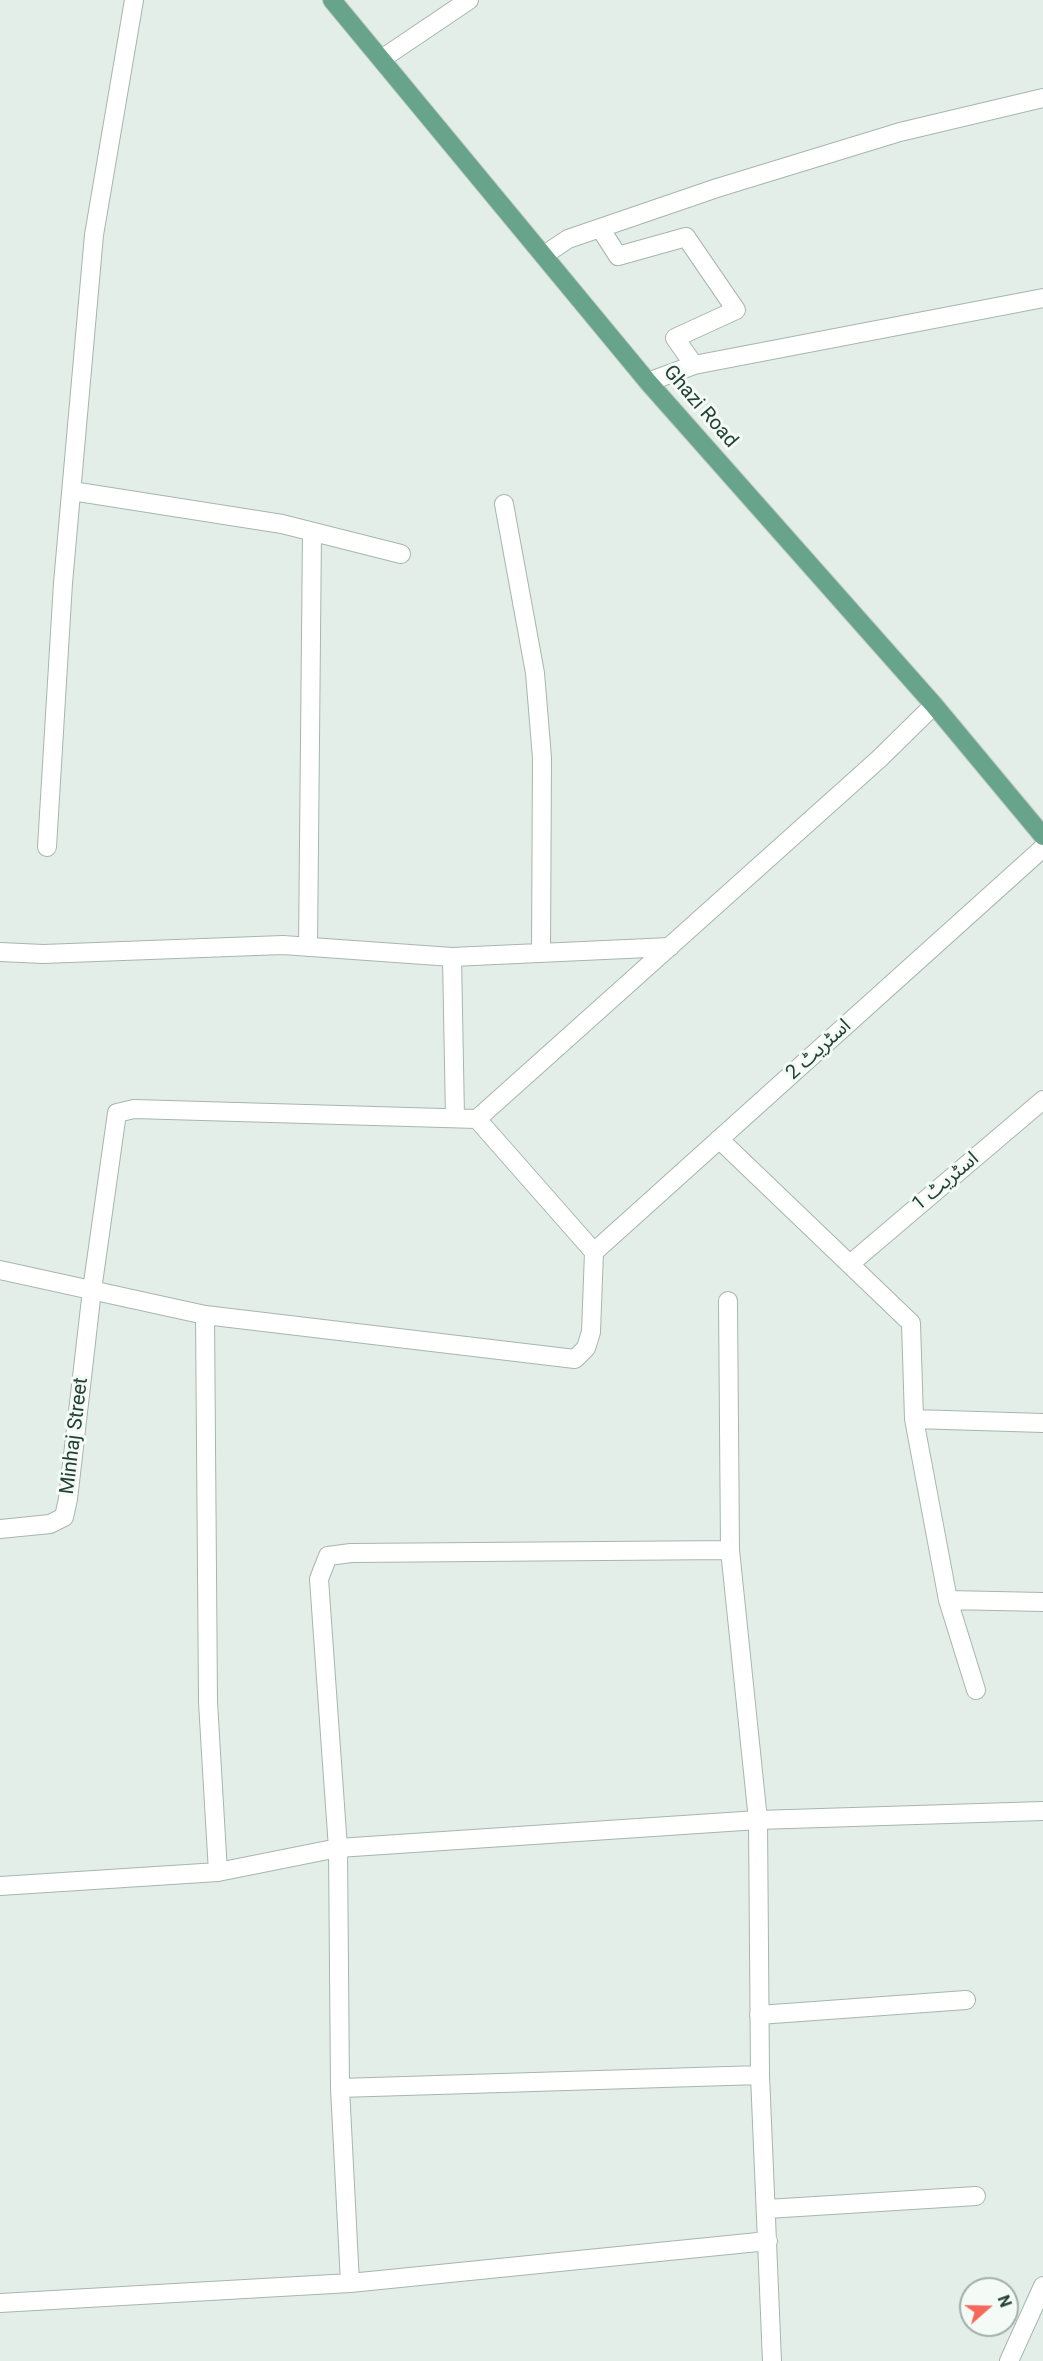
<!DOCTYPE html>
<meta charset="utf-8">
<style>
body{margin:0}
#map{position:relative;width:1043px;height:2361px;overflow:hidden;background:#e4eee8;font-family:Roboto,sans-serif}
canvas{display:block}
.north{position:absolute;left:959px;top:2277px;width:60px;height:60px;box-sizing:border-box;background:#f4faf6;border:2px solid #a0b0a8;border-radius:50%;rotate:70deg;font-size:16px;font-weight:700;line-height:24px;text-align:center;color:#224034}
.north::after{content:'';display:block;margin:auto;width:21px;height:27px;background:#f5695a;clip-path:polygon(50% 0,100% 100%,50% 72%,0 100%)}
</style>
<div id="map">
<canvas width="1043" height="2361"></canvas>
<div class="north">N</div>
</div>
<script>
const ctx = document.querySelector('canvas').getContext('2d');
ctx.lineJoin = 'round';
function strokePath(path, color, width, dash) { ctx.strokeStyle = color; ctx.lineWidth = width; ctx.lineCap = dash ? 'butt' : 'round'; ctx.setLineDash(dash || []); ctx.stroke(path); }
function write(font, color, halo, rows, align = 'center') {
  ctx.font = font + ' Roboto,"Noto Sans Arabic",sans-serif'; ctx.lineWidth = 6; ctx.setLineDash([]); ctx.textBaseline = 'middle'; ctx.strokeStyle = halo; ctx.fillStyle = color; for (const [text, x, y, turn = 0] of rows) {
    ctx.save(); ctx.translate(x, y); ctx.rotate((+turn || 0) * Math.PI / 180); ctx.textAlign = isNaN(turn) ? turn : align; if (halo) ctx.strokeText(text, 0, 0); ctx.fillText(text, 0, 0); ctx.restore();
  }
}
const minor = new Path2D(`
 M383,58l86,-58
 M600,228l18,28 68,-19 50,73 -61,28 19,27
 M544,255l24,-16 149,-51 183,-56 143,-34
 M648,382l46,-17 349,-67
 M72,491l210,33 119,30
 M504,504l31,169 7,85 -1,195
 M47,847l16,-264 31,-348 40,-235
 M308,947l4,-415
 M0,952l43,2 240,-9 169,12
 M455,1118l-3,-161 218,-10
 M719,1139l192,184 3,96 34,181 28,90
 M594,1252l449,-404
 M850,1264l193,-164
 M0,1270l205,45 3,387 10,170 -218,14
 M728,1301l2,249 28,270 2,255 12,286
 M205,1315l370,44 11,-11 5,-16 3,-80 -117,-133
 M914,1419l129,4
 M0,1529l50,-5 14,-7 4,-18 24,-209 25,-177 17,-4 343,10 402,-360 55,-54
 M948,1600l95,2
 M218,1872l120,-24 420,-28 285,-9
 M759,2015l207,-15
 M340,2088l420,-13
 M767,2209l209,-13
 M350,2283l-10,-195 -2,-240 -19,-269 9,-23 23,-3 379,-3
 M0,2303l350,-20 418,-42
 M1009,2361l34,-75`);
const major = new Path2D(`
 M332,0l316,382 286,323 109,131`);
strokePath(minor, '#a6b6ae', 20);
strokePath(major, '#c1cac6', 20);
strokePath(minor, '#fff', 18);
strokePath(major, '#67a48b', 18);
write('20px', '#224034', '#f4faf6', [
 ["Ghazi Road",700,407,49],
 ["اسٹریٹ 2",819,1050,-42],
 ["اسٹریٹ 1",946,1182,-40],
 ["Minhaj Street",75,1436,-83]
]);
</script>
